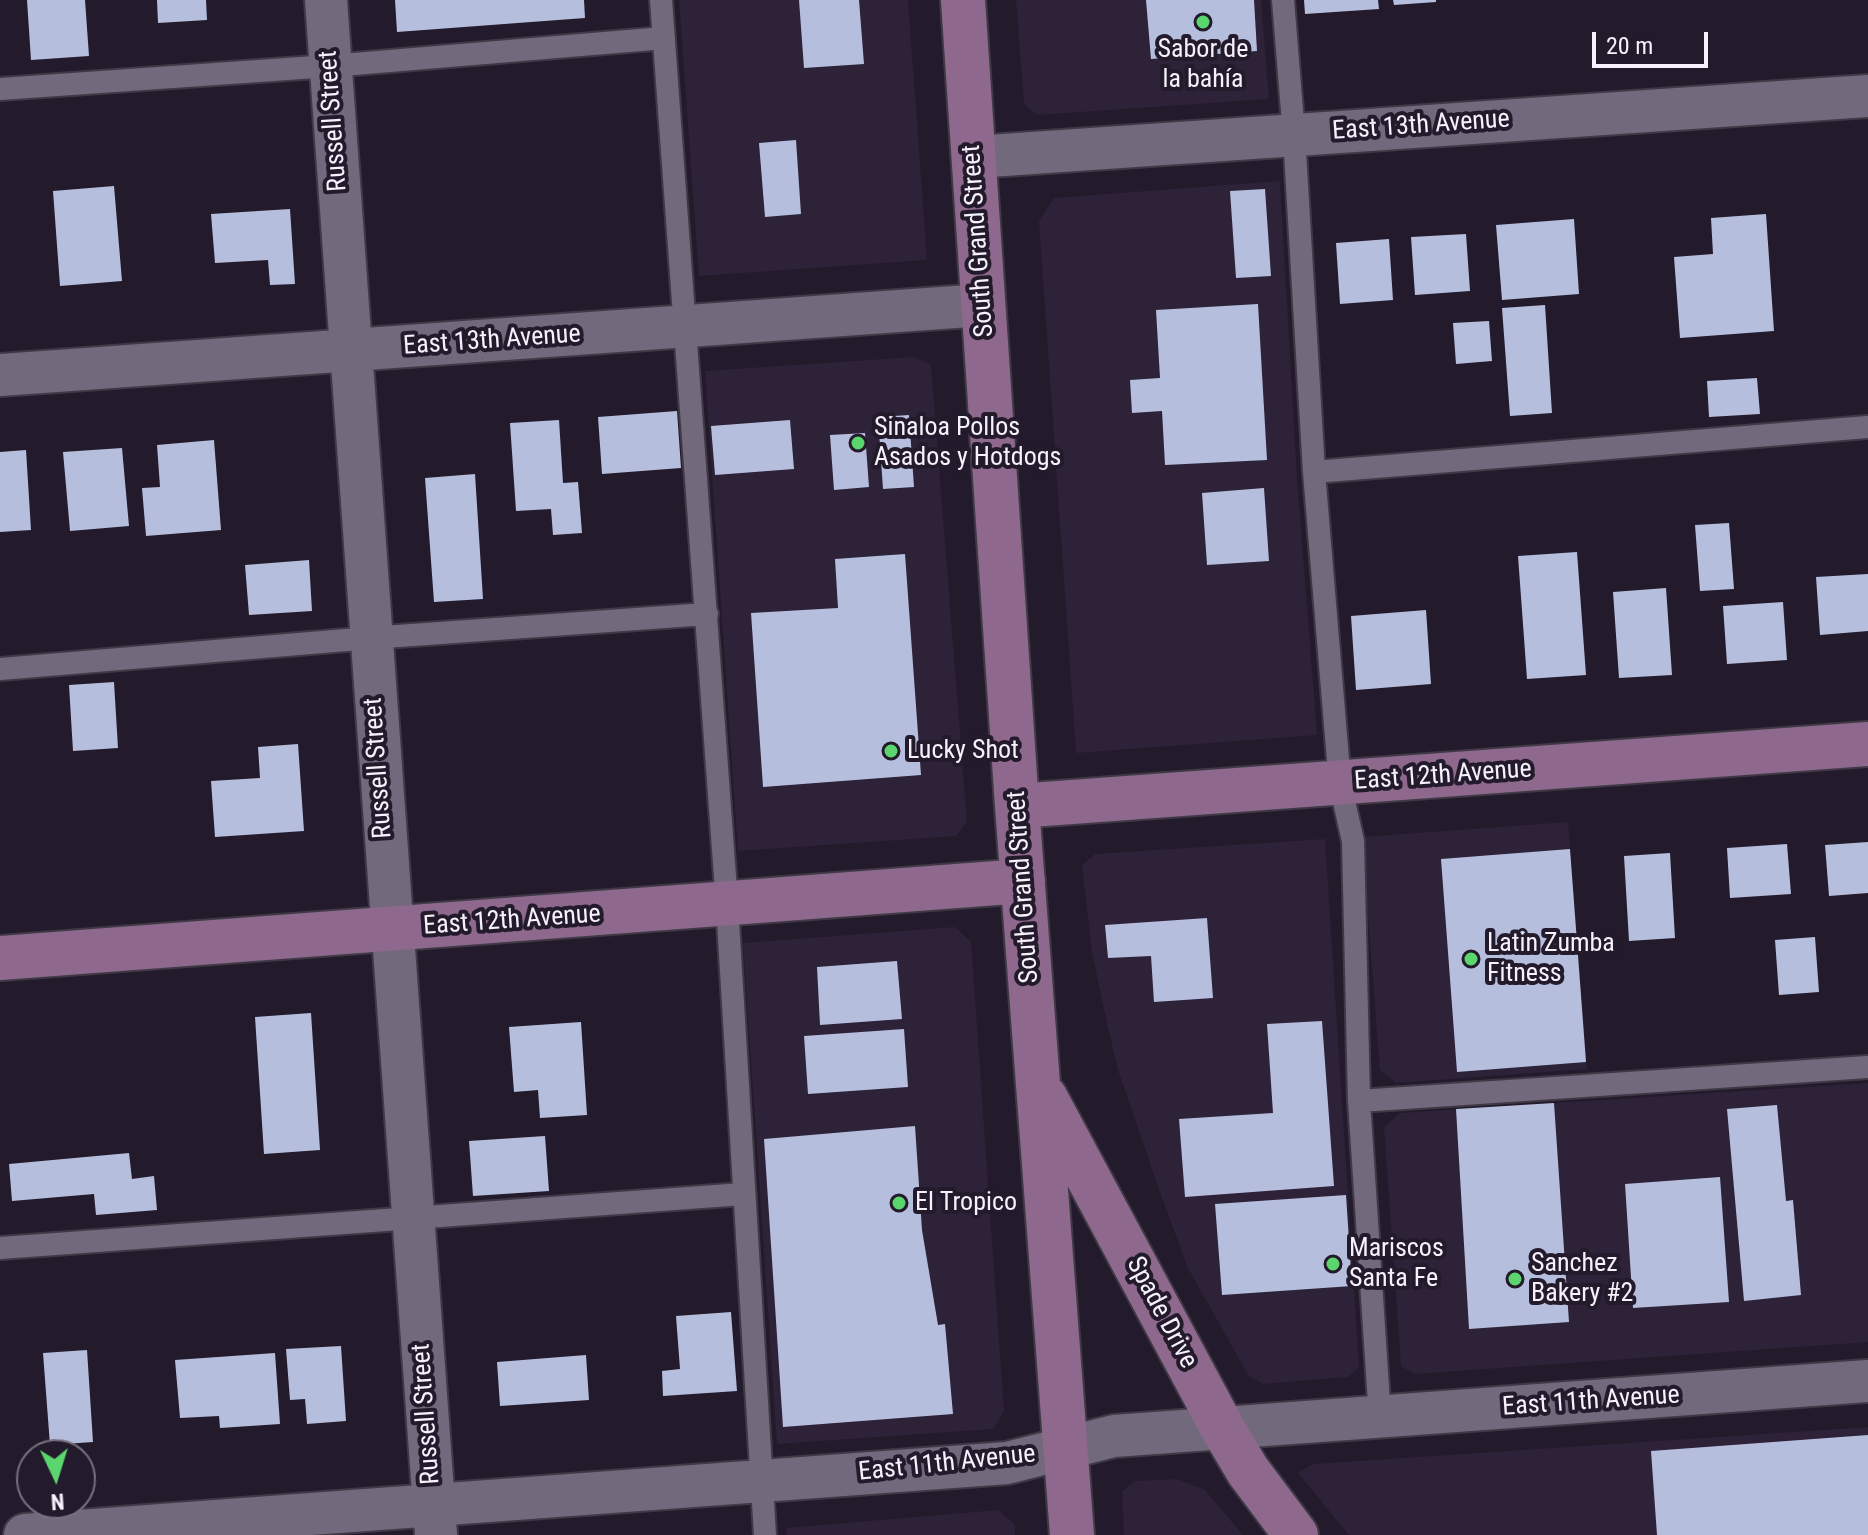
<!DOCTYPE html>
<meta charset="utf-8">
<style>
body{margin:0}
#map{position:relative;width:1868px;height:1535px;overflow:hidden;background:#231b2b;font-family:"Roboto Condensed",sans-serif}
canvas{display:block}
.north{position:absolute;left:16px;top:1439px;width:80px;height:80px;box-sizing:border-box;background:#231b2b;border:2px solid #77717f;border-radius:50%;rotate:176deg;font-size:22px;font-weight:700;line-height:32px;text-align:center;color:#f6f1fd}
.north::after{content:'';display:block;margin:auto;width:28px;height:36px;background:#5bd56e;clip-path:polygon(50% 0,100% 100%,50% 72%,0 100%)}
.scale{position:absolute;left:1592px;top:32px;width:116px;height:36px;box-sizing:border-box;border:4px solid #f6f1fd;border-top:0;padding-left:10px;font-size:24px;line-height:28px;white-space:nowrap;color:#f6f1fd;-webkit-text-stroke:6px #231b2b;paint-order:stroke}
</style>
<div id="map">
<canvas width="1868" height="1535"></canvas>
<div class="north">N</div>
<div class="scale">20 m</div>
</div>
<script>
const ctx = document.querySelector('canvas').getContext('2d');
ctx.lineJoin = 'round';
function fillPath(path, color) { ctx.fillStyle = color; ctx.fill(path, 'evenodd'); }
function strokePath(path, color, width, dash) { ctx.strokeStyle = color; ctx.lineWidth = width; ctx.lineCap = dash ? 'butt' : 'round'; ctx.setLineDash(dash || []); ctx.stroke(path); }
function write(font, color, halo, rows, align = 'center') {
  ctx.font = font + ' "Roboto Condensed",sans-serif'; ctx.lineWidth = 8; ctx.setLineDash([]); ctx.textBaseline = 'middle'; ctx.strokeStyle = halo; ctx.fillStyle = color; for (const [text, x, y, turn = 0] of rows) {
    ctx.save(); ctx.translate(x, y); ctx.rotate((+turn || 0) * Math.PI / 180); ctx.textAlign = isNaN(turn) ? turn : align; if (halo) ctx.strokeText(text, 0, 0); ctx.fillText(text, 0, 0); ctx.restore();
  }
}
fillPath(new Path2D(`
 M679,0h229l19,260 -228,16z
 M1016,0h245l8,99 -232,16 -13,-11z
 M1280,181l17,297 20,257 -241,18 -37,-532 15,-23z
 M914,357l17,8 36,457 -11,14 -218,15 -33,-480z
 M1568,822l19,247 -191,14 -16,-13 -18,-233z
 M1325,839l34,529 -11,9 -85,7 -15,-9 -60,-107 -26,-70 -44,-128 -10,-42 -16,-76 -10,-87 13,-11z
 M955,927l16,15 33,469 -11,18 -216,15 -34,-501z
 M1868,1083v259l-453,32 -14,-8 -17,-239 16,-14z
 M1868,1427v108h-519l-51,-62 15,-9z
 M1177,1479l28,11 38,45h-119l-2,-43 12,-11z
 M998,1510l17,15v10h-228l-1,-7z`), '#2d2238');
fillPath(new Path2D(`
 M27,0h58l4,56 -58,4z
 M157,0h49l1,20 -49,3z
 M395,0h189l1,18 -188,14z
 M799,0h60l5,64 -60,4z
 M1146,0h108l3,51 -106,8z
 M1304,0h74l1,9 -74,5z
 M1393,0h43v2l-42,3z
 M796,140l5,74 -36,3 -6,-74z
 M114,186l8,95 -62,5 -7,-95z
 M1265,189l6,87 -35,2 -6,-87z
 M290,209l5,75 -25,1 -2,-25 -53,3 -4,-49z
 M1766,214l8,117 -94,7 -6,-81 39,-3 -2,-36z
 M1574,219l5,75 -77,6 -6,-75z
 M1466,234l4,57 -55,4 -4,-58z
 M1389,239l4,61 -53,4 -4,-61z
 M1258,304l9,156 -102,5 -3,-54 -30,2 -2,-33 30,-2 -4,-68z
 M1545,305l7,108 -42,3 -8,-108z
 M1489,321l3,40 -36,3 -3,-41z
 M1757,378l3,36 -51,3 -2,-36z
 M677,411l4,57 -79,6 -4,-57z
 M909,415l5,72 -31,2 -5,-72z
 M559,420l4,63 15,-1 4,51 -29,2 -2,-26 -35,2 -6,-88z
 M790,420l4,49 -79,6 -4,-49z
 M865,433l4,54 -35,3 -4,-55z
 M214,440l7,90 -75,6 -4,-48 18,-1 -3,-42z
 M122,448l7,78 -59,5 -7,-79z
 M26,450l5,80 -31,2v-80z
 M475,474l8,125 -49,3 -9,-124z
 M1264,488l5,73 -62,4 -5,-72z
 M1729,523l5,66 -34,2 -5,-66z
 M1577,552l9,123 -59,4 -9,-123z
 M905,554l16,221 -158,12 -12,-174 87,-5 -3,-49z
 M309,560l3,51 -63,4 -4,-50z
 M1868,574v57l-48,4 -4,-58z
 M1666,588l6,87 -53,3 -6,-86z
 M1783,602l4,58 -60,4 -4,-58z
 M1426,610l5,74 -75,6 -5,-74z
 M114,682l4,66 -45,3 -4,-66z
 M298,744l6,87 -89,6 -4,-56 49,-3 -2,-31z
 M1868,842v51l-39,3 -4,-51z
 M1787,844l4,50 -61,4 -3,-50z
 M1570,849l16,213 -129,10 -16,-213z
 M1670,853l5,85 -46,3 -5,-85z
 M1207,918l6,80 -59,4 -3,-46 -43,2 -3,-33z
 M1815,937l4,55 -40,3 -4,-55z
 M897,961l5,58 -82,6 -3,-58z
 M311,1013l9,137 -56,4 -9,-137z
 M1322,1021l12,165 -149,11 -6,-78 94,-6 -6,-89z
 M581,1022l6,93 -47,3 -2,-28 -24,2 -5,-65z
 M904,1029l4,58 -100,7 -4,-58z
 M1554,1103l15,219 -100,7 -13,-220z
 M1777,1105l9,96 7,-1 8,95 -57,6 -17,-192z
 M915,1126l7,104 16,95 7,-1 8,90 -170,13 -19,-288z
 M545,1136l4,55 -76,5 -4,-55z
 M129,1153l3,26 22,-3 3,34 -61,5 -2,-21 -82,7 -3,-37z
 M1720,1177l9,125 -96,6 -8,-124z
 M1346,1195l6,91 -130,9 -7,-91z
 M731,1312l6,79 -74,5 -1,-25 18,-2 -4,-53z
 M341,1346l5,75 -39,3 -2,-25 -15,1 -4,-51z
 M87,1350l6,92 -43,3 -7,-92z
 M275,1353l5,71 -60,4 -1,-12 -39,2 -5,-58z
 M586,1355l3,45 -89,6 -3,-44z
 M1868,1435v100h-211l-6,-84z`), '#b6bede');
const lane = new Path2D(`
 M661,0l66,904 38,631
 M1283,0l11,135 20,337 26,312 13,57 6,260 21,317
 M0,89l330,-23 334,-28
 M1314,472l554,-45
 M0,669l370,-31 337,-24
 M1359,1101l509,-34
 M0,1248l743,-54`);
const street = new Path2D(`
 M326,0l110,1534
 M974,157l894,-61
 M0,375l983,-70
 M25,1535l982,-72 107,-27 754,-55`);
const secondary = new Path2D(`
 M963,0l54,806 55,729
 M1017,806l851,-62
 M0,958l1023,-77
 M1045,1097l178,332 25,42 48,64`);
strokePath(lane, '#3f3946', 26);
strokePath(street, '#3f3946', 46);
strokePath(secondary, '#3f3946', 48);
strokePath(lane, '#73697d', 22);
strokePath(street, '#73697d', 42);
strokePath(secondary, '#8e698d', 44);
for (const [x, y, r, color] of [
 [1203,22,8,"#5bd56e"],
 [858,443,8,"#5bd56e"],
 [891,751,8,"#5bd56e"],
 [1471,959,8,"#5bd56e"],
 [899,1203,8,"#5bd56e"],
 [1333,1264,8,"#5bd56e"],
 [1515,1279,8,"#5bd56e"]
]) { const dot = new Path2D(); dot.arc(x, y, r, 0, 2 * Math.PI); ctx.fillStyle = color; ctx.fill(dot); strokePath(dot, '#231b2b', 3); }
write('26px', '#f6f1fd', '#231b2b', [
 ["Sabor de",1203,50,"center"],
 ["la bahía",1203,80,"center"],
 ["Sinaloa Pollos",874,428],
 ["Asados y Hotdogs",874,458],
 ["Lucky Shot",907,751],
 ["Latin Zumba",1487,944],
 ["Fitness",1487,974],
 ["El Tropico",915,1203],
 ["Mariscos",1349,1249],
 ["Santa Fe",1349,1279],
 ["Sanchez",1531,1264],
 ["Bakery #2",1531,1294]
], 'left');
write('26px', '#f6f1fd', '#231b2b', [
 ["Russell Street",334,121,-94],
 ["East 13th Avenue",1421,126,-4],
 ["South Grand Street",979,241,-94],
 ["East 13th Avenue",492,341,-4],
 ["Russell Street",379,768,-94],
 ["East 12th Avenue",1443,776,-4],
 ["South Grand Street",1024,887,-94],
 ["East 12th Avenue",512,921,-4],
 ["Spade Drive",1161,1313,62],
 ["East 11th Avenue",1591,1402,-4],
 ["Russell Street",427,1414,-94],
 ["East 11th Avenue",947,1464,-6]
]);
</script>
